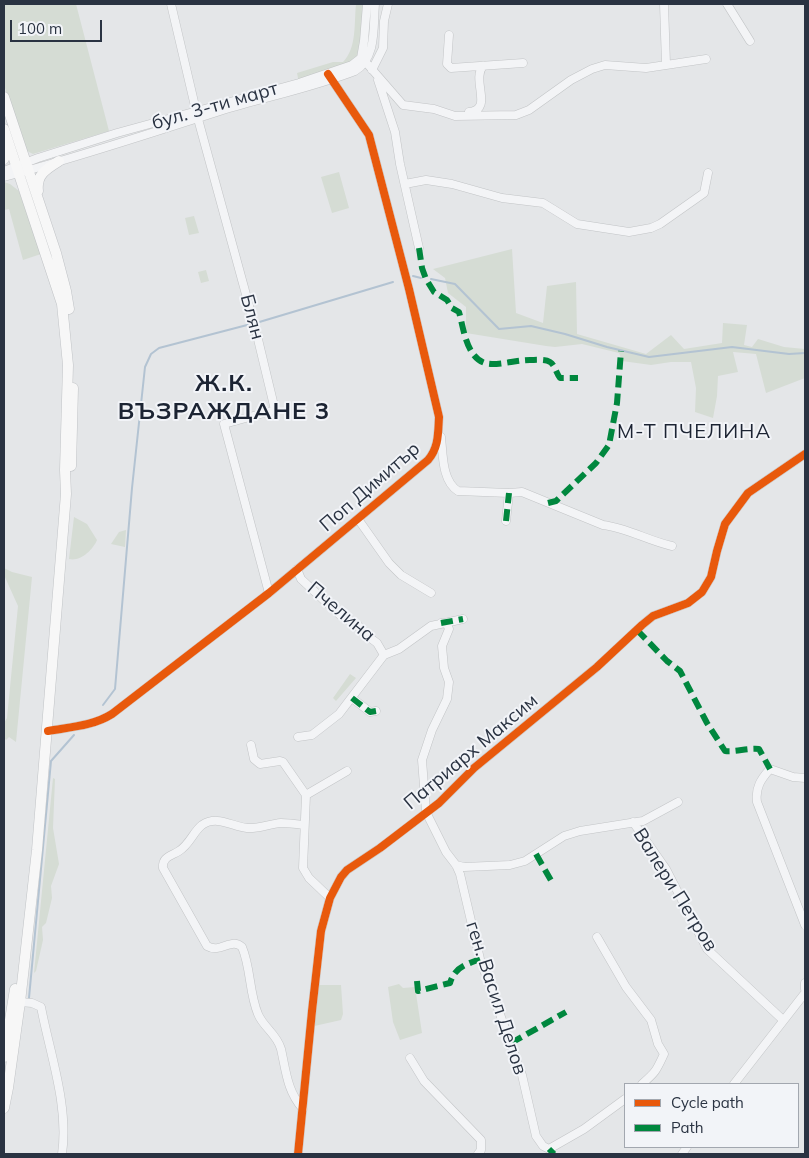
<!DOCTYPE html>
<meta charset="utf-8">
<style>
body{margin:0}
#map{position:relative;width:809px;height:1158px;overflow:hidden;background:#e4e6e8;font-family:Mulish,sans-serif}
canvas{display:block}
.frame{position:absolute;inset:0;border:5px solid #2a3342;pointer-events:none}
.legend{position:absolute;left:624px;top:1083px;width:175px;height:65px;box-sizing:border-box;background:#f2f4f8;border:1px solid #a2a7af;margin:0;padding:6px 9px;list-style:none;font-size:15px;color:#2a3342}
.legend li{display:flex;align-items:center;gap:10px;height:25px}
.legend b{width:25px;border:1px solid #a2a7af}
.scale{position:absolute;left:10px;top:20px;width:92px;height:22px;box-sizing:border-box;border:2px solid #2a3342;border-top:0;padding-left:6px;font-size:15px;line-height:18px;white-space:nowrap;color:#2a3342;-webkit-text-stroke:4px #f2f4f8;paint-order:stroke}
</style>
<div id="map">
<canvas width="809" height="1158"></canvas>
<div class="frame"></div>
<ul class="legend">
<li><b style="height:6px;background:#e8590c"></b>Cycle path</li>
<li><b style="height:6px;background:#00873e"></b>Path</li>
</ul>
<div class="scale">100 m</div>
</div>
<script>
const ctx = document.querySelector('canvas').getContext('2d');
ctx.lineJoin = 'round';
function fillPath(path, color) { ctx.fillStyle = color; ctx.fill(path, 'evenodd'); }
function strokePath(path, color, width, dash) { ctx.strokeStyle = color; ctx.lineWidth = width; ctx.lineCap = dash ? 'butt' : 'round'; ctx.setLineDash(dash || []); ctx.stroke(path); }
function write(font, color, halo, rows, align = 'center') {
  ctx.font = font + ' Mulish,sans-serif'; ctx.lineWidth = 4; ctx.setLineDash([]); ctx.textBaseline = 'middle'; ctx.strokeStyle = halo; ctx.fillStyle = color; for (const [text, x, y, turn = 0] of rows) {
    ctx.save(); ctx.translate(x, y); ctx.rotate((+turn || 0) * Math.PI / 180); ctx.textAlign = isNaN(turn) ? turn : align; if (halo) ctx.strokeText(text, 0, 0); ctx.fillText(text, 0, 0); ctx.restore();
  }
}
fillPath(new Path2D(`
 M4,4h72l33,127 -76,23 -8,-4 -21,-65z
 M356,4h11l-6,54 -62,25 -2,-10 36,-11h10c14,-14 11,-39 13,-58z
 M339,172l10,36 -17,5 -11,-36z
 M4,182l6,2 9,7 22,63 -18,6 -14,-51 -5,1z
 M194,216l5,17 -10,2 -4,-17z
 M512,249l4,64 27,10 4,-37 29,-4 1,52 69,20 25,-19 13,14 38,-6 1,-20 24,2 -3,20 8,2 6,-8 26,8 21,2v29l-39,15 -10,-39 -23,-2 5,20 -20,4 -1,20 -4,22 -18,-6 1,-24 -5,-26h-20l-20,3 -29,-4 -3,-8 -37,-9 -27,3 -9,-1 -80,-13v-26l-18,-14 -3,-15 -12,-9z
 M206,270l3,11 -8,2 -3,-11z
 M74,517l13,7 10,16c-4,10 -17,22 -28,19z
 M126,530l-1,17 -14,-3 8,-12z
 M4,568l8,4 20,5 -16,165 -7,-5 -3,3 -2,-2v-15l3,-5 11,-112 -14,-31z
 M350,674l6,4 -20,23 -3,-3z
 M53,778l2,1 -2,49 6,36 -8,22 1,12 -6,25 -4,4 1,13 -7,31 -2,2z
 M399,984l4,4 12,-1 7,46 -22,7 -7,-18 -5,-35z
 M315,985h26l2,29 -2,6 -31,7z`), '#d5dcd4');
strokePath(new Path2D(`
 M413,276l8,2
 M431,279l24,5 44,45 32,-3 34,8 42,13 42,10 83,-10 57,7 16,-1
 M256,323l137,-41
 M103,705l12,-16 17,-201 13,-121 6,-13 8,-6 92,-24
 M29,998l22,-237 23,-26`), '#b3c3d2', 2);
const minor = new Path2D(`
 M171,4l27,115 58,212 19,79 -51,14 45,169
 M664,4l2,60
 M727,4l23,37
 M449,35l-2,29 4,4 72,-5
 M363,59l40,46 31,4 21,7 61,-1 13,-5 42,-30 21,-11 13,-4 41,3 60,-9
 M372,70l11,-22 1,-27 4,-17
 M378,80l17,52 5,32 19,84
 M469,112c25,-2 2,-32 14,-46
 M4,171l34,-13 79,-25 182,-50 53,-18 9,-7 3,-17 3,-37
 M4,177c72,-19 144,-43 216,-66 45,-14 91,-23 135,-40 22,-13 18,-45 20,-67
 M405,184l21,-4 26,4 50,14 41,5 34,21 52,8 22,-4 9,-4 44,-31 4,-20
 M441,437c2,18 1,44 17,54l51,2 13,-1 81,33c24,3 46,16 69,21
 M358,519l31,44 12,12 30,18
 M506,521l3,-28
 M297,569l4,10 40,37 17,9 3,6 16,12 7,12
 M441,623l6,1 2,5 -7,17 2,22 5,14 -2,17 -15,31 -10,30 4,52 20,40 10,13 4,9 20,85 42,116 14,61 7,10 6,3 35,-20 41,-30
 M352,698l18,14 6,-1
 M48,731c22,-4 45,-5 64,-17l157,-121 159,-133c11,-13 10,-27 11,-43l-30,-128 -40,-154 -41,-61
 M298,737l14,-2 27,-21 45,-59 15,-6 32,-23 32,-7
 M251,745l3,14 6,5 20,-3 3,1 23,33
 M805,778l-12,-1 -23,-8c-9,10 -15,19 -13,33l48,123
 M633,822l33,47 41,80 76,71
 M456,865l8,2 46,-2 15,-4 39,-25 16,-5 63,-10 35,-19
 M330,898l-21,-20 -6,-10 3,-73 41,-24
 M597,937l29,50 25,33 7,24 6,10c-8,17 -8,18 -22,30
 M805,983v6
 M20,1002l12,1 9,4c9,47 28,99 21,147
 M410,1058l14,23 57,59v10l-3,4
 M734,1084l71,-91
 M303,1109c-16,-18 -17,-38 -22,-60 -4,-15 -18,-22 -23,-35 -9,-21 -7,-46 -16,-67 -11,-10 -21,7 -35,-1l-44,-78c-1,-11 8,-12 16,-17 11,-7 14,-19 23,-26 15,-10 29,1 45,3 11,1 22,-4 34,-5 7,0 15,1 23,2
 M298,1154l14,-143 9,-80 9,-33 11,-21 6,-7 33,-22 59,-45 35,-35 123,-101 45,-42 11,-9 35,-13 14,-11 9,-15 6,-26 8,-27 23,-31 57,-39
 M682,1154l5,-7`);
const major = new Path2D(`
 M4,97l52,156 10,38 3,18
 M4,129l58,175 6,61 -3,105 1,24 -29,356 -17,152 -12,86 -4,20
 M4,159l3,-16
 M38,191c-2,-16 8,-22 21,-30
 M71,466l2,-78
 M4,1057l11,-68`);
strokePath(minor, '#c2c4c6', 9);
strokePath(major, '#c0c3c6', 11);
strokePath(minor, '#f3f4f6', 8);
strokePath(major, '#f7f7f7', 10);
strokePath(new Path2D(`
 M419,248l3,20 4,11 8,13 13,8 5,8 7,4c5,18 8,52 33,52 13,0 25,-4 38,-4 6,0 15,-1 20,2 5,3 6,11 10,16h18
 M548,503l8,-2 40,-38 13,-18 8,-42 4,-52
 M506,521l3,-28
 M441,623l22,-4
 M637,630l30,31 13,10 27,52 18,28c11,1 22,-3 34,-2l11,20
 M352,698l18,14 6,-1
 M536,854l17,30
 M417,981l1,10 32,-8c5,-16 15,-18 30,-24
 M511,1043l55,-31
 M549,1149l5,5`), '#00873e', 6, [12, 6]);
strokePath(new Path2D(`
 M48,731c22,-4 45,-5 64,-17l157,-121 159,-133c11,-13 10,-27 11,-43l-30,-128 -40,-154 -41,-61
 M298,1154l14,-143 9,-80 9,-33 11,-21 6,-7 33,-22 59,-45 35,-35 123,-101 45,-42 11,-9 35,-13 14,-11 9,-15 6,-26 8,-27 23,-31 57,-39`), '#e8590c', 8);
write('19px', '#2a3342', '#f2f4f8', [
 ["бул. 3-ти март",215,106,-16],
 ["Блян",252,317,75],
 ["Поп Димитър",370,487,-41],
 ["Пчелина",341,612,40],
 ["Патриарх Максим",471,752,-40],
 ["Валери Петров",675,890,58],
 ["ген. Васил Делов",496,998,72]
]);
ctx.letterSpacing = '1px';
write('20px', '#1c2433', '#f2f4f8', [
 ["М-Т ПЧЕЛИНА",694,432]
]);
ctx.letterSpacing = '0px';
ctx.letterSpacing = '1px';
write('bold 24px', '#1c2433', '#f2f4f8', [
 ["Ж.К.",224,384],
 ["ВЪЗРАЖДАНЕ 3",224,412]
]);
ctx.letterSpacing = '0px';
</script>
